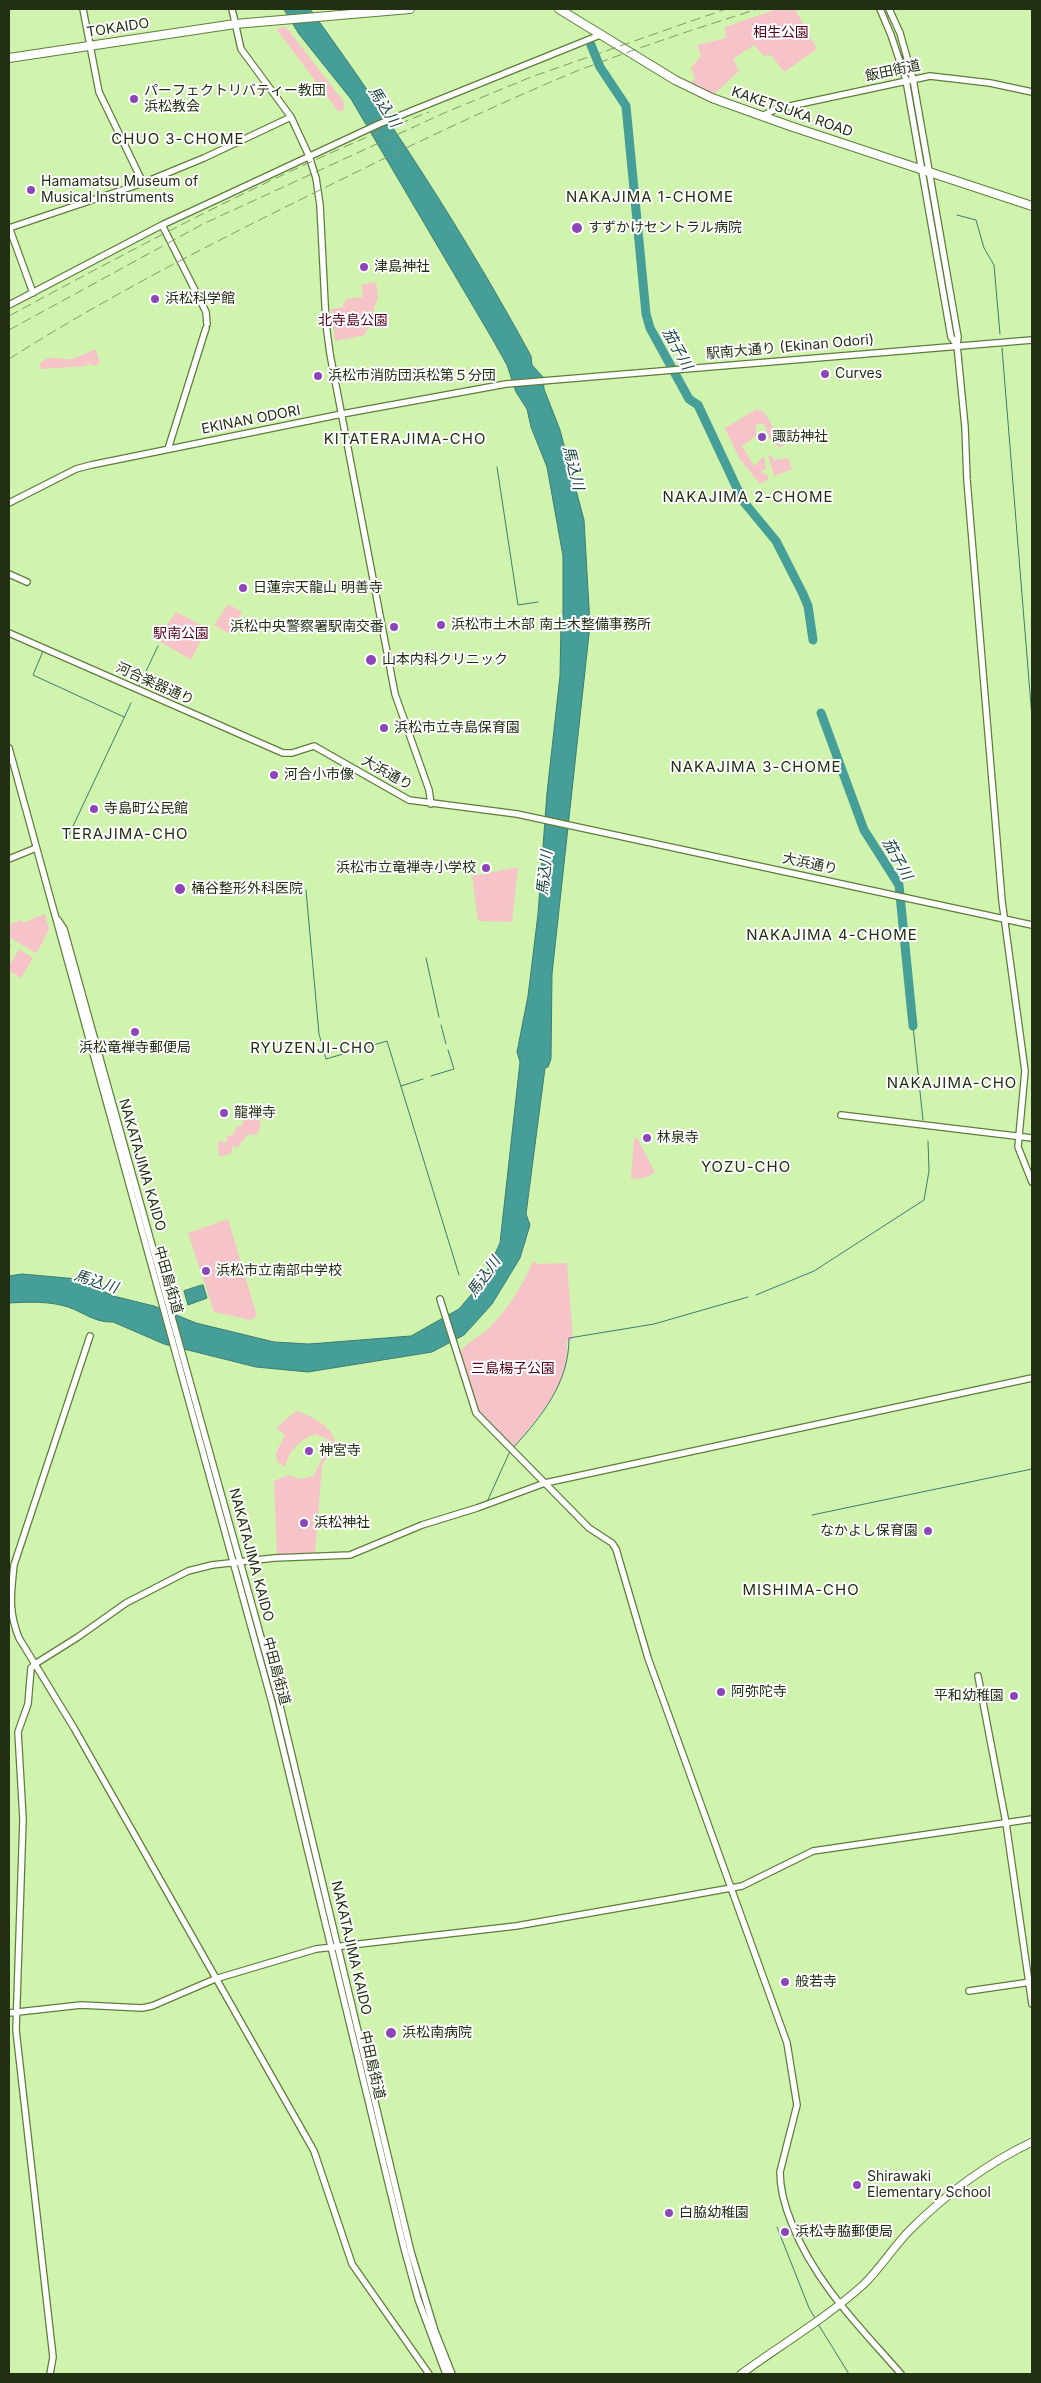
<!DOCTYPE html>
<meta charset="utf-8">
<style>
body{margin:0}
#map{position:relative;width:1041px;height:2383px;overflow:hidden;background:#d0f4ad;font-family:Inter,sans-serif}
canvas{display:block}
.frame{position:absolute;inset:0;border:10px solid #222f13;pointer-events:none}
</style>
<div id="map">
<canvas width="1041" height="2383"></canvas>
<div class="frame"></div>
</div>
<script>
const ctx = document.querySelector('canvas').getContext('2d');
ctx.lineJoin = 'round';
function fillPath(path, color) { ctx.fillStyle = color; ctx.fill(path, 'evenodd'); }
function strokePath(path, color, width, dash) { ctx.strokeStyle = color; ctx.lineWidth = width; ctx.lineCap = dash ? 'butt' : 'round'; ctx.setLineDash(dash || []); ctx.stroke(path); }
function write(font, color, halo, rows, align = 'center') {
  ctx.font = font + ' Inter,"Noto Sans JP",sans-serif'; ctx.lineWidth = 4; ctx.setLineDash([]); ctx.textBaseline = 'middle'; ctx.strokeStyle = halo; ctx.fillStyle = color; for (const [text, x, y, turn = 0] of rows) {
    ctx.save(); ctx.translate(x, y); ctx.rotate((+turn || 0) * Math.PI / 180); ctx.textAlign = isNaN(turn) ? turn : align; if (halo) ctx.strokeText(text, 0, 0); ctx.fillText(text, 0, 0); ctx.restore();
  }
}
fillPath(new Path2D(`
 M777,9h18l22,40 -33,23 -13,-17 -7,1 -10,-11 -21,14 6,12 -28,26 -22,-11 6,-8 -4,-10 10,-12 -4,-11 29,-7 -1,-11z
 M286,27l58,75 -1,9h-5l-61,-81 2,-2z
 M376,282l2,15 -13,38 -30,6 -4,-32 12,-2 3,-8 17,-2 -2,-12z
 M96,349l4,15 -8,2 -1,-3 -4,1v2l-47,3v-6c12,-10 18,-2 31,-4 9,-2 17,-7 25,-10z
 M757,409l7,3 20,33 -4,2 -9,-5 -7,-18h-8v12l-14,10 12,20 10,-10 2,13 -4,1 1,4h4l1,6 -8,4 -21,-26 -14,-30z
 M768,455h2l4,5 14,-2 4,11 -18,7z
 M228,604l14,8 -12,22 -16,-9z
 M176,612l31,16 -16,32 -32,-19 -1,-3z
 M518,867l-6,55 -34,-1 -6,-45z
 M45,914l4,15 -11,22 -3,2 -26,-16v-12l12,-5 2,3z
 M19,949l14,9 -12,20 -12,-7v-5z
 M249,1108l12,8 -2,15 -3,4 -8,-1 -10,13h-6v6l-13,4 -1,-16 9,2v-7l6,-1 4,-9h5l2,-11z
 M634,1138h3l18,34 -10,6 -14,1z
 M228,1219l29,97 -6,4 -37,-8 -26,-79z
 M533,1261l4,3 30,-1 6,77 -6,1c4,43 -29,76 -54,107l-37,-39 -17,-53c2,-11 20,-19 28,-26 20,-20 35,-43 46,-69z
 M296,1411c16,5 36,15 39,31l-13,24 -7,87 -38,2 -3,-74 14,-6 13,4 13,-3 16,-36 -15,-6c-15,6 -27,17 -30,33l-8,-5 -1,-9 9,-18 -9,-7z`), '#f6c3c9');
const water = new Path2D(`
 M284,9h26c80,110 156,227 221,347l1,9 11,12 1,12 16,41 24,90 6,105 -38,349 -1,85 -3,8 -3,1 -19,146 4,11 -10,33 -28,46 -28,31 -32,17 -124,20 -52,-5 -92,-23 -51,-22c-18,1 -30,-10 -45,-15 -18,-6 -40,-5 -59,-4v-27l13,-2 56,5 35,17 41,10 42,17 78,19 35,2 102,-8 48,-27 23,-27 18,-39 20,-181 -3,-10 11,-56 10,-82 9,-121 13,-117 1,-52 2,-4v-64l-16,-89 -16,-40 -4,-18 -11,-17 -9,-27 -14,-25 -142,-241 -52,-65z
 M203,1285l4,13 -19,7 -4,-14z`);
fillPath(water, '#469e99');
strokePath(water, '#3b7d71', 1);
strokePath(new Path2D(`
 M957,215l19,5 8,28 10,17 6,69
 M1002,348l30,370
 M497,467l21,138 20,-3
 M43,651l-10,24 91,42
 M139,686l19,-40
 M66,841l65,-138
 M306,890l13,144 7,25 61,-18 72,234
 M9,948l1,-2
 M426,958l13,59
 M441,1025l5,19
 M913,1026l10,94
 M431,1076l23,-7 -6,-19
 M401,1086l22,-7
 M756,1295l58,-24 110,-71 5,-29 -1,-30
 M513,1448c29,-32 56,-65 56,-110l85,-14 94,-27
 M487,1502l23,-51
 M812,1515l220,-46
 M777,2227l32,81 6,10
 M818,2324l31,50`), '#3b7d71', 1);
strokePath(new Path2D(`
 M591,45l9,22 26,39 20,208 4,14 39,71 9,6 45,96 33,40 27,53 5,12 5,34
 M821,713l43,117 35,55 14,141`), '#469e99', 9);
const minor = new Path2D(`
 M83,9l16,83 44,91
 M232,9l9,40 50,68 18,39 7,22 4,27 6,119 4,30 65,340 34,96 2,14
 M880,9l11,26 15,45 45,257 6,8
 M889,9l11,24 13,46 45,258 -1,8 8,82 2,53 35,421 23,170 -7,76 14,35
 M762,116l14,-7 154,-33 60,7 42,9
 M162,225l44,87 1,12
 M9,227l24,66
 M9,228l134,-45 61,-25 87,-41
 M9,305l153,-80 217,-101 221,-89
 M168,449l38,-121
 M9,503l67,-34 15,-4 251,-51 164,-30 526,-44
 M9,574l18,8
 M9,633l274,120h9l22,-7 95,54 108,14 515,111
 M9,748l263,955 132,545 14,51 28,75
 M9,859l27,-11
 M58,920l6,9 215,773 132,550 24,79 17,43
 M841,1115l191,23
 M440,1299l36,114 113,115 23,15 4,6 32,109 139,385 10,62 -17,67c0,18 5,35 12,52 23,59 68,103 109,150
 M90,1336l-76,229c-3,28 -6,46 5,73l55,90 240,423 38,113 77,110
 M978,1676l28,147 26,181
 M969,1991l62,-9
 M9,2013l72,-8 61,3 10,-2 63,-27 101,-30 200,-23 154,-27 72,-13 71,-35 219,-32
 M50,2374l3,-17 -37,-327 7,-211 -5,-87 10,-28 3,-36 4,-4 43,-27 48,-34 62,-32 24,-6 62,-7 76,-3 72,-30 55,-17 68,-25 487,-105`);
const major = new Path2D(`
 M741,2374c40,-29 85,-56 122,-89 18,-17 30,-38 47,-55 36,-36 76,-66 122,-88`);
const highway = new Path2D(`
 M559,9l116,71 37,18 78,28 242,80
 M9,58l226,-34 175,-15`);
strokePath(minor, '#5e7d3c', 8);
strokePath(major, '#5e7d3c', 9);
strokePath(highway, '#5e7d3c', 10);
strokePath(minor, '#fff', 5.5);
strokePath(major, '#fff', 7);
strokePath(highway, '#fff', 8);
strokePath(new Path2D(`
 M9,316c137,-74 275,-148 420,-204
 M9,330l194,-106 241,-111 87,-36 195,-68
 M9,359c99,-63 205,-117 311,-169 85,-42 170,-83 257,-119 60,-23 120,-43 181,-62`), '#809966', 1, [10, 5]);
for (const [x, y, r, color] of [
 [134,99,5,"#8d46b9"],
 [31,190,5,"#8d46b9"],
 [577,228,6,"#8d46b9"],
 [364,267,5,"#8d46b9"],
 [155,299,5,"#8d46b9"],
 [825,374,5,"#8d46b9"],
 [318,376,5,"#8d46b9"],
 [762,437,5,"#8d46b9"],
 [243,588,5,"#8d46b9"],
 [441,625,5,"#8d46b9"],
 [394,627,5,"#8d46b9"],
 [371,660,6,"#8d46b9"],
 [384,728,5,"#8d46b9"],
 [274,775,5,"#8d46b9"],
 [94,809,5,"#8d46b9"],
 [486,868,5,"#8d46b9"],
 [180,889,6,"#8d46b9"],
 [135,1032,5,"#8d46b9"],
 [224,1113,5,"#8d46b9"],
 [647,1138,5,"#8d46b9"],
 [206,1271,5,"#8d46b9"],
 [309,1451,5,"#8d46b9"],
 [304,1523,5,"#8d46b9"],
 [928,1531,5,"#8d46b9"],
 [721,1692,5,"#8d46b9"],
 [1014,1696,5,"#8d46b9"],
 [785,1982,5,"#8d46b9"],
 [391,2033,6,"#8d46b9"],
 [857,2185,5,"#8d46b9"],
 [669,2213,5,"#8d46b9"],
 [785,2232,5,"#8d46b9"]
]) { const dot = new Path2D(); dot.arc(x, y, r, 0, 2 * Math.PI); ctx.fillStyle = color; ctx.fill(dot); strokePath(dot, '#fff', 2); }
write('14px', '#222f13', '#fff', [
 ["TOKAIDO",118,28,-9],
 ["飯田街道",893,71,-12],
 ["KAKETSUKA ROAD",792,112,19],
 ["駅南大通り (Ekinan Odori)",790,347,-5],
 ["EKINAN ODORI",251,420,-11],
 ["河合楽器通り",155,684,24],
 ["大浜通り",387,773,29],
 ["大浜通り",810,864,12],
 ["NAKATAJIMA KAIDO",142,1165,74],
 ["中田島街道",168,1280,74],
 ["NAKATAJIMA KAIDO",251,1555,75],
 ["中田島街道",276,1671,75],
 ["NAKATAJIMA KAIDO",351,1948,77],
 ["中田島街道",372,2065,77]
]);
write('14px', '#54001d', '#fff', [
 ["相生公園",781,33],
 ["北寺島公園",353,321],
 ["駅南公園",181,634],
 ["三島楊子公園",513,1369]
]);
write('14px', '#222f13', '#fff', [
 ["パーフェクトリバティー教団",144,91],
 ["浜松教会",144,107],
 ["Hamamatsu Museum of",41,182],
 ["Musical Instruments",41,198],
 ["すずかけセントラル病院",588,228],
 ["津島神社",374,267],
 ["浜松科学館",165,299],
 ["Curves",835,374],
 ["浜松市消防団浜松第５分団",328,376],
 ["諏訪神社",772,437],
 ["日蓮宗天龍山 明善寺",253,588],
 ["浜松市土木部 南土木整備事務所",451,625],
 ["浜松中央警察署駅南交番",384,627,"right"],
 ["山本内科クリニック",382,660],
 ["浜松市立寺島保育園",394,728],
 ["河合小市像",284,775],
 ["寺島町公民館",104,809],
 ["浜松市立竜禅寺小学校",476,868,"right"],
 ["桶谷整形外科医院",191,889],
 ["浜松竜禅寺郵便局",135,1048,"center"],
 ["龍禅寺",234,1113],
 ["林泉寺",657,1138],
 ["浜松市立南部中学校",216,1271],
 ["神宮寺",319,1451],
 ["浜松神社",314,1523],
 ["なかよし保育園",918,1531,"right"],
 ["阿弥陀寺",731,1692],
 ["平和幼稚園",1004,1696,"right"],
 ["般若寺",795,1982],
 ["浜松南病院",402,2033],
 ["Shirawaki",867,2177],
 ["Elementary School",867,2193],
 ["白脇幼稚園",679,2213],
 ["浜松寺脇郵便局",795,2232]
], 'left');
write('italic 15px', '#1b4441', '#fff', [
 ["馬込川",384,107,57],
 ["茄子川",677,349,61],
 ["馬込川",573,468,76],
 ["茄子川",897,859,61],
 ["馬込川",545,873,-84],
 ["馬込川",484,1277,-54],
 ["馬込川",96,1282,18]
]);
ctx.letterSpacing = '1px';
write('15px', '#222f13', '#fff', [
 ["CHUO 3-CHOME",178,139],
 ["NAKAJIMA 1-CHOME",650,197],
 ["KITATERAJIMA-CHO",405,439],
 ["NAKAJIMA 2-CHOME",748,497],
 ["NAKAJIMA 3-CHOME",756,767],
 ["TERAJIMA-CHO",125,834],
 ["NAKAJIMA 4-CHOME",832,935],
 ["RYUZENJI-CHO",313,1048],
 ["NAKAJIMA-CHO",952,1083],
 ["YOZU-CHO",746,1167],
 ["MISHIMA-CHO",801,1590]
]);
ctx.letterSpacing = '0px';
</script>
